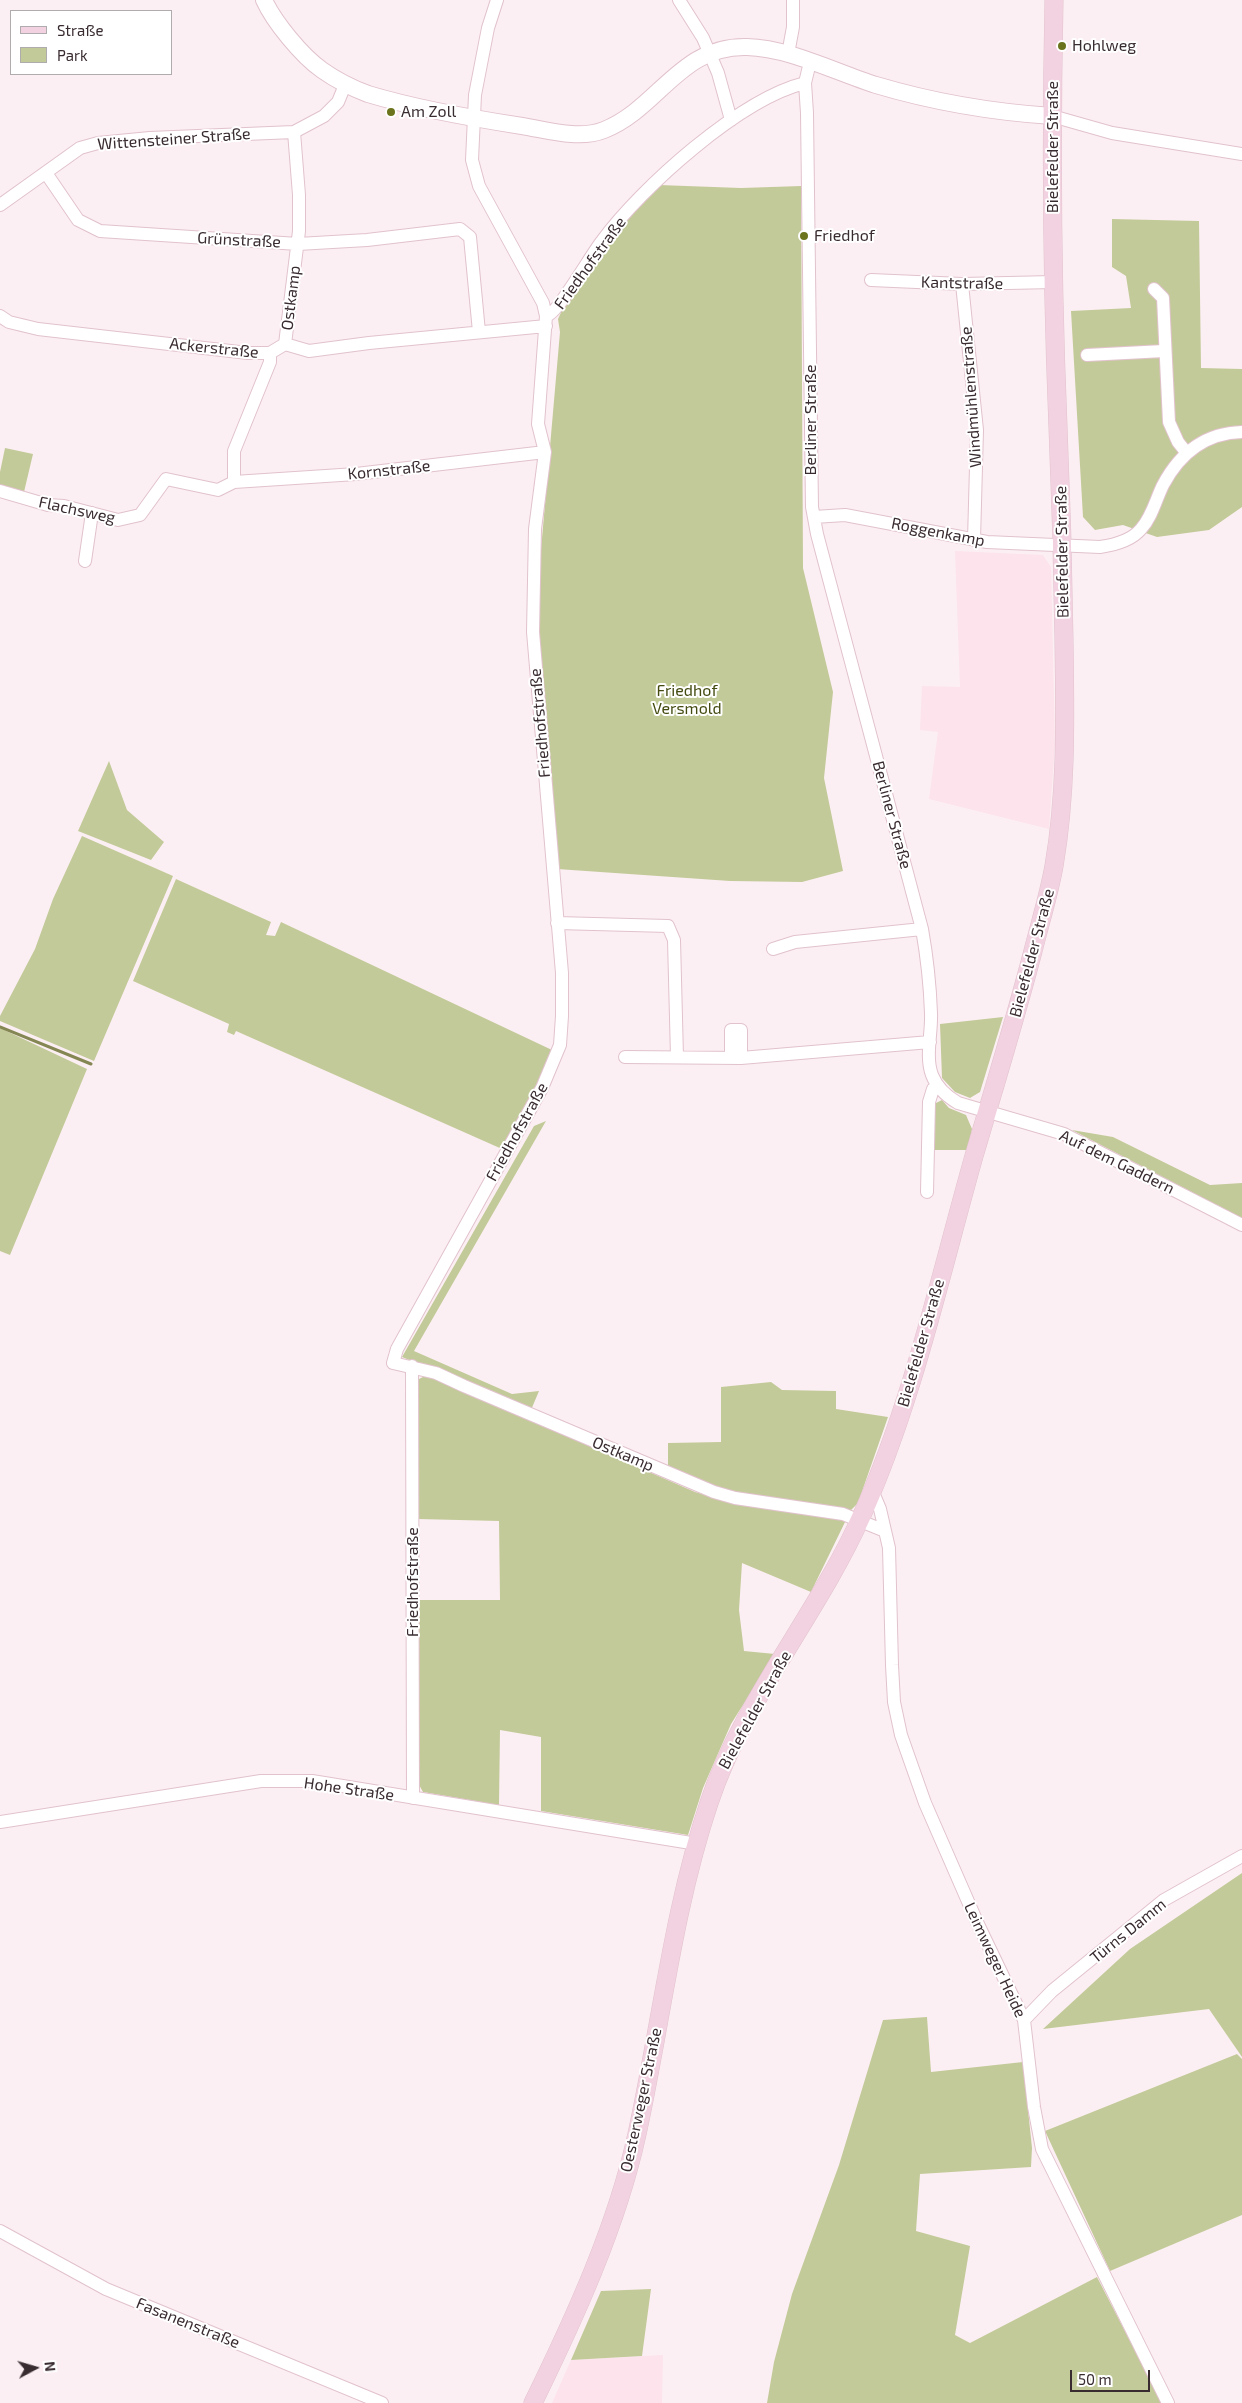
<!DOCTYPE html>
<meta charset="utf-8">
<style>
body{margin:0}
#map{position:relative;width:1242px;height:2403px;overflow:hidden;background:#fceff3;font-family:"Exo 2",sans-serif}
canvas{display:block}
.legend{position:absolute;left:10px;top:10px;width:162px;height:65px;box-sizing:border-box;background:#fff;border:1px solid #b0abad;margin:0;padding:6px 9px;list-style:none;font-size:15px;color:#392c31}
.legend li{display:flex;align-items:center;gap:10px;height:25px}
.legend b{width:25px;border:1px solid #b0abad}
.north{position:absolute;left:10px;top:2343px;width:50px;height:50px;-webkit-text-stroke:4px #fff;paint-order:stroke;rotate:84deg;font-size:14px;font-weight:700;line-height:20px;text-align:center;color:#392c31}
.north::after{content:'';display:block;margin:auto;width:18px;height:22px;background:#392c31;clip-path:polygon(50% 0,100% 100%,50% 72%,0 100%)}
.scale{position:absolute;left:1070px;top:2370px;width:80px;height:22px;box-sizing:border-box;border:2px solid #392c31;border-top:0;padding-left:6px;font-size:15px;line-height:18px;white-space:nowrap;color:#392c31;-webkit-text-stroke:4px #fff;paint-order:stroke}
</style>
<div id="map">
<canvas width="1242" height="2403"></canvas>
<ul class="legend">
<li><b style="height:6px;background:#f2d2e0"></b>Straße</li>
<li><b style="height:14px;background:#c3ca99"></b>Park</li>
</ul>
<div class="north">N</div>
<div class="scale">50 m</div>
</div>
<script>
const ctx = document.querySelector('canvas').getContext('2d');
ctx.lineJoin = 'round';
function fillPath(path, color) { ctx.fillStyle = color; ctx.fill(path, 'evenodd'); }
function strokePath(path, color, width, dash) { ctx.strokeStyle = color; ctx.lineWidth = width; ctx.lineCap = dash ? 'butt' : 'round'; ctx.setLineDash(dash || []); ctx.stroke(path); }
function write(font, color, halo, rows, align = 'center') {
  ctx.font = font + ' "Exo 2",sans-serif'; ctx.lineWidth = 4; ctx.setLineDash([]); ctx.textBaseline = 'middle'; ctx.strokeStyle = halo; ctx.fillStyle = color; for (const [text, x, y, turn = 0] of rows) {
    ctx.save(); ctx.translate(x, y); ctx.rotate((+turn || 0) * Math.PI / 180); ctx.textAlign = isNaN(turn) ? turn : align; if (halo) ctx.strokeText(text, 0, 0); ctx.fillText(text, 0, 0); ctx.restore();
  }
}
fillPath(new Path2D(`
 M955,551l88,4 8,12 4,177 -6,85 -120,-30 9,-67 -18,-2 2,-44 38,1z
 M663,2355l-1,48h-110l19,-43z`), '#fce3ec');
fillPath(new Path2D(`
 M659,185l82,3 60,-2 2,382 30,124 -9,86 19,93 -41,11 -72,-1 -173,-12 -19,-239v-46l22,-252 -2,-13 6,-13 46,-69z
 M1112,219l87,2 2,147 41,1v138l-33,23 -52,7 -34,-12 -28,5 -12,-13 -12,-206 60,-3 -5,-32 -14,-9z
 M5,448l28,6 -9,38 -24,-7v-13z
 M109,761l18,49 37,32 -13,18 -73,-29z
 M82,836l91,40 -79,185 -94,-40v-5l35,-67 18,-50z
 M176,879l95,43 -5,13 9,1 6,-14 271,128 -17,39 -33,60 -266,-118 -2,4 -7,-3 2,-8 -96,-43z
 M1003,1017l-23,75 -10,6 -15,-6 -13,-14 -2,-54z
 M0,1028l87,41 -77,186 -10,-4z
 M942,1100l7,8 17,7 6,14 -4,21h-35l1,-46z
 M546,1121l-132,230 98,43 27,-3 -8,19 -129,-53 132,-231z
 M1072,1130l41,7 97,48 32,-2v35z
 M427,1375l268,117 44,12 107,16 -35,72 -69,-29 -3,47 5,41 31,3 -44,70 -28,64 -15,47 -147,-24v-74l-41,-7 -1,75 -76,-13 -5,-9 -2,-183h84l-1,-79 -81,-2 -1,-139z
 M771,1382l11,8 54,1v18l52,8 -30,86 -7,7 -112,-15 -71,-25v-27l53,-1v-55z
 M1242,1873v184l-33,-48 -166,20 87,-80z
 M927,2017l4,55 92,-10 9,86 -1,19 -111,7 -4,57 54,15 -15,89 15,8 127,-66 65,126h-395l7,-41 18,-68 47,-129 44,-145z
 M1237,2054l5,5v156l-132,56 -65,-140z
 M651,2289l-9,67 -71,4 30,-69z`), '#c3ca99');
strokePath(new Path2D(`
 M0,1027l91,37`), '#848753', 3);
const minor = new Path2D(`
 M497,0l-9,28 -13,67 -3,65 7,26 64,117 3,13 -8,108 7,28 -10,77 -2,103 29,341v43l-2,29 -18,43 -145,261 -4,14 43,10 28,13 250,106 21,6 108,16 42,17
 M679,0l24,38 15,35 13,47
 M788,54l5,-27v-27
 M810,62l-5,21 2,30 5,394 5,27 105,395c5,28 8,56 9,84 1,20 -6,43 1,62 5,13 14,21 26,28l106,31 178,91
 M1052,116l60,17 130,21
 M46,173l32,47 22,11 198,13 69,-4 93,-11 10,8 9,95
 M0,205l80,-57 18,-5 52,-5 144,-6 30,-16 14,-14 7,-17
 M871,280l91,4 92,-2
 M962,284l15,146 -3,110
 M1154,289l9,9 6,124 9,20 8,10
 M0,316l9,6 29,7 210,24h22l15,-9 24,7 60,-8 177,-17
 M546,316c11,-1 46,-63 56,-75 40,-54 138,-142 203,-158
 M285,344l14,-113v-36l-5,-63
 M1087,355l77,-4
 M234,482l122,-8 189,-22
 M0,491l48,14 16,1 54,14 22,-5 26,-36 52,11 16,-8v-31l36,-89v-9
 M814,517l31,-2 142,27 113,5c14,-2 31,-6 41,-18 11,-12 15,-30 22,-44 17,-32 42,-52 79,-53
 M85,561l7,-48
 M557,923l111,3 6,14 3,117
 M773,949l22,-7 127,-13
 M625,1057l116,1 189,-16
 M731,1058v-28h10v28
 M927,1192l2,-90 4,-13 4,-3
 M412,1366l1,432
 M872,1490l8,19 9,39 3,117 2,37 7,33 24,68 52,119 47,98 10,87 8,42 126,254
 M0,1822l261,-41h51l385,63
 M1024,2020l28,-29 112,-91 78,-44
 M0,2231l106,58 276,114`);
const tertiary = new Path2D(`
 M264,0c10,22 38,56 58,70 14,10 30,18 46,24 50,15 102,24 154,32 25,4 57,14 82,4 55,-22 76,-85 143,-83 42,1 88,25 129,38 57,17 116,27 176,31`);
const secondary = new Path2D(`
 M533,2403c41,-84 84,-177 104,-269 24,-110 36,-224 72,-331 34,-103 109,-189 153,-288 51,-114 78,-239 112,-359 20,-68 41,-136 59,-205 7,-28 16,-57 21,-85 13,-76 11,-150 10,-226 -1,-71 -3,-142 -6,-213 -6,-142 -7,-285 -4,-427`);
strokePath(minor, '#e1c2cd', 14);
strokePath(tertiary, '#e1c2cd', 18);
strokePath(secondary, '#e1c2cd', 19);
strokePath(minor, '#fff', 12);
strokePath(tertiary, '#fff', 16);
strokePath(secondary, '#f2d2e0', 18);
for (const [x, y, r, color] of [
 [1062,46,5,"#6b731c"],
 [391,112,5,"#6b731c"],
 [804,236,5,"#6b731c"]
]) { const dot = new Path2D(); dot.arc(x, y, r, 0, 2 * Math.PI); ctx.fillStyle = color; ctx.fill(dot); strokePath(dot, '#fff', 2); }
write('16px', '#392c31', '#fff', [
 ["Hohlweg",1072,46],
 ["Am Zoll",401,112],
 ["Friedhof",814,236]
], 'left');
write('16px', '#392c31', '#fff', [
 ["Wittensteiner Straße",174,139,-4],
 ["Bielefelder Straße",1053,147,-90],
 ["Grünstraße",239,240,3],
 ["Friedhofstraße",590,263,-54],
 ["Kantstraße",962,283,1],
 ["Ostkamp",291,298,-83],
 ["Ackerstraße",214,348,6],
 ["Windmühlenstraße",971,397,-94],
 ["Berliner Straße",811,420,-90],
 ["Kornstraße",389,470,-6],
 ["Flachsweg",77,510,12],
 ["Roggenkamp",938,532,11],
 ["Bielefelder Straße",1062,552,-91],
 ["Friedhofstraße",540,723,-95],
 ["Berliner Straße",892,815,75],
 ["Bielefelder Straße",1032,953,-75],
 ["Friedhofstraße",517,1132,-61],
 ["Auf dem Gaddern",1117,1162,26],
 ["Bielefelder Straße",921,1343,-74],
 ["Ostkamp",623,1454,23],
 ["Friedhofstraße",413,1582,-90],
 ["Bielefelder Straße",755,1710,-61],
 ["Hohe Straße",349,1789,8],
 ["Türns Damm",1128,1931,-39],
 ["Leimweger Heide",995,1960,65],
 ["Oesterweger Straße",641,2100,-78],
 ["Fasanenstraße",188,2323,22]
]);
write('16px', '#444a10', '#fff', [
 ["Friedhof",687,691],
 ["Versmold",687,709]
]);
</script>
